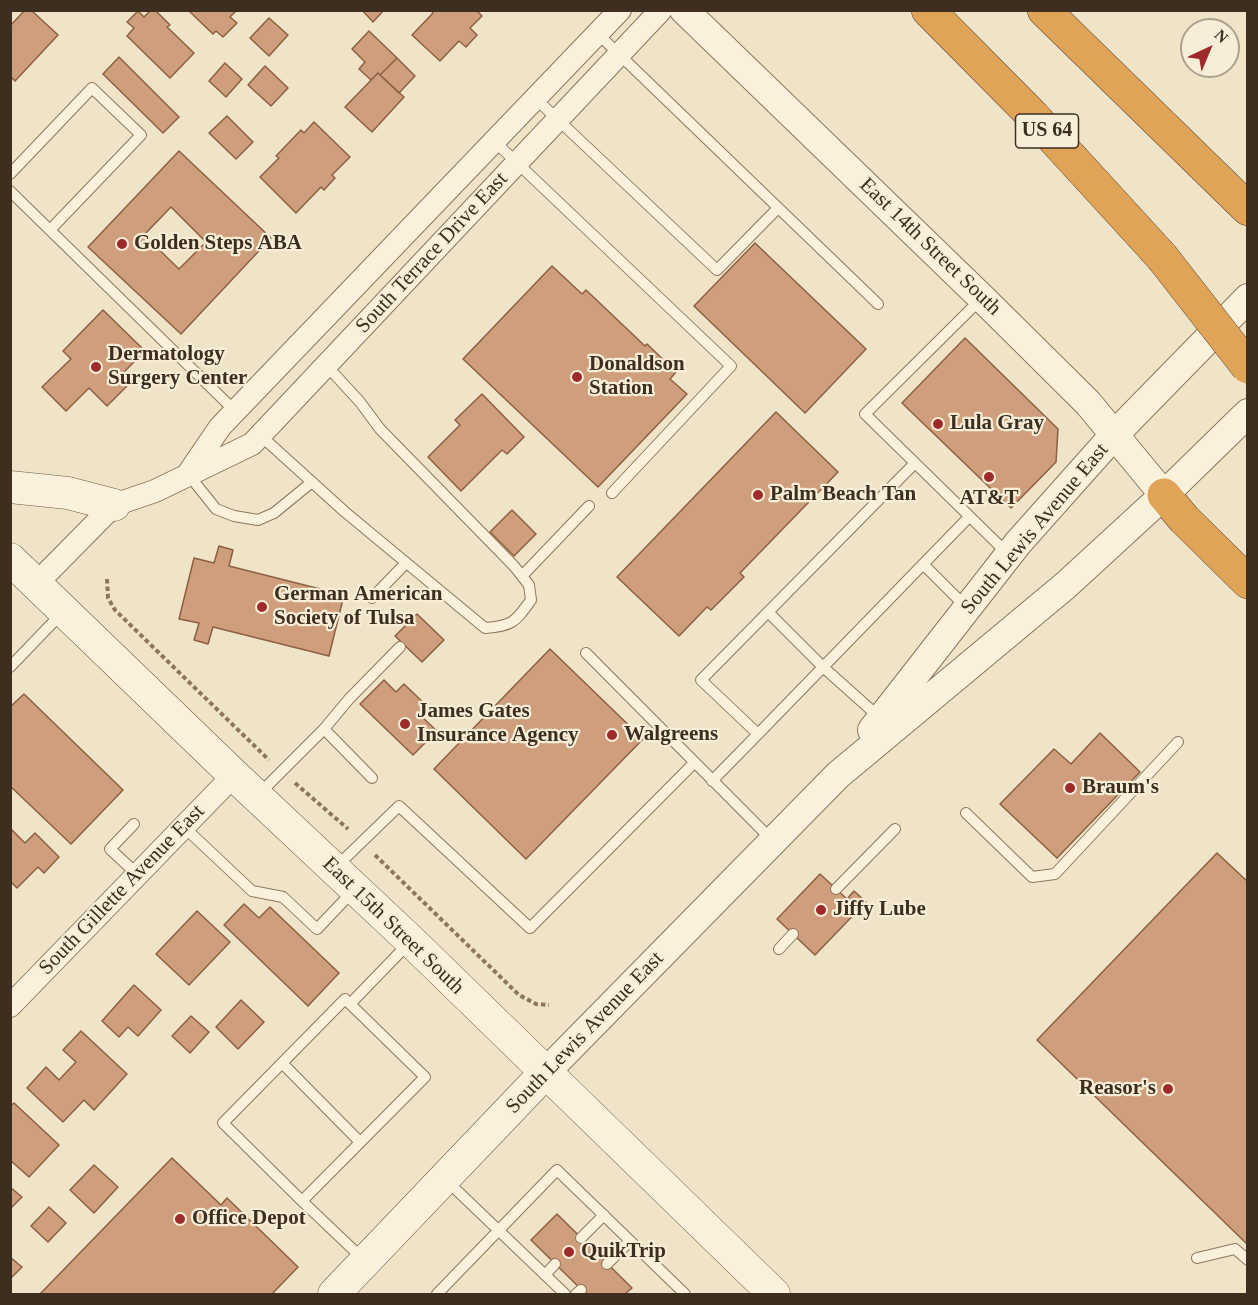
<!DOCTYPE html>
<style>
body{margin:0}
#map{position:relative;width:1258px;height:1305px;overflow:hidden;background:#f0e4c8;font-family:"Times New Roman",serif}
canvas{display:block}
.frame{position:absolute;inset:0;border:12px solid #3d2e20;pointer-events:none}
.north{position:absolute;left:1180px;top:18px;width:60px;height:60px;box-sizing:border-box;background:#f7eed8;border:2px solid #ada18e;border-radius:50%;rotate:44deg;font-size:16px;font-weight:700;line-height:24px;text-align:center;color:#3d2e20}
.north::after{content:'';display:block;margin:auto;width:21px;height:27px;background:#9e2a2b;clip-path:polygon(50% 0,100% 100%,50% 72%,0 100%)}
</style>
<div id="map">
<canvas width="1258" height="1305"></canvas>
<div class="frame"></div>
<div class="north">N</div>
</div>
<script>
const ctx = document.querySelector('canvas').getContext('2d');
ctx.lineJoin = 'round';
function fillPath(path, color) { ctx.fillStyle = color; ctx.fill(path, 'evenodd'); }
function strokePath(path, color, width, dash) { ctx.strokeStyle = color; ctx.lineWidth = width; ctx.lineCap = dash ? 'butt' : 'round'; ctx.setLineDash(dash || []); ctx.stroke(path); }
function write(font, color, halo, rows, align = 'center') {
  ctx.font = font + ' "Times New Roman",serif'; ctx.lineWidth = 4.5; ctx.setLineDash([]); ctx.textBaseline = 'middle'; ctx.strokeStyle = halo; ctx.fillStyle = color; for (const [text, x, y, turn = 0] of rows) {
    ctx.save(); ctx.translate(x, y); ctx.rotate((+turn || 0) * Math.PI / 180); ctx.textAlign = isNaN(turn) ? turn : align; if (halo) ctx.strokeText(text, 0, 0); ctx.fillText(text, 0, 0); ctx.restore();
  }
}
const building = new Path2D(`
 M25,10h6l27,25 -43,46 -3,-3 -2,1v-53z
 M151,10h4l15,15 -3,2 27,26 -24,25 -43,-42 7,-8 -7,-6 11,-11 6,6z
 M188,10h49l-7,7 7,6 -14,14 -7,-6 -3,3z
 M362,10h22l-11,12z
 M431,10h45l6,6 -12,12 7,7 -11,12 -7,-6 -19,20 -28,-26 21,-22z
 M269,18l19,17 -19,21 -19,-18z
 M369,31l28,27 -17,17 -2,-2 -7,7 -12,-11 6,-7 -13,-13z
 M119,57l60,60 -16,16 -60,-59z
 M397,58l18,18 -16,17 -19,-18z
 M225,63l17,16 -16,18 -17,-16z
 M265,66l23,22 -17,18 -23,-21z
 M378,73l26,24 -32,35 -27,-25z
 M227,116l26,26 -17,17 -27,-26z
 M314,122l36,35 -18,18 3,3 -11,12 -3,-3 -25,26 -36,-36 19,-19 -3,-2 25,-26 3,3z
 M179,151l92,87 -90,96 -93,-87zM171,207l35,35 -27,27 -35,-34z
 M755,243l111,106 -61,64 -111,-107z
 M552,266l30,28 4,-4 59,56 2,-2 29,28 -6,7 17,15 -89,93 -135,-128z
 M103,310l42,41 -24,24 9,8 -23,23 -18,-18 -23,23 -24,-24 29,-28 -8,-8z
 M965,338l93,91 -2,33 -45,46 -109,-105z
 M482,394l42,43 -17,17 -5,-4 -41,41 -33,-34 32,-32 -5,-5z
 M776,412l62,60 -98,101 4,4 -33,33 -4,-3 -28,29 -62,-59z
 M512,510l24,24 -22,22 -24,-24z
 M219,546l14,4 -4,16 115,29 -15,61 -116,-29 -5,17 -14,-4 5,-17 -20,-4 15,-61 20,5z
 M417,614l27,26 -22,22 -27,-26z
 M550,649l93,90 -117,120 -92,-90z
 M384,680l12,12 8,-8 26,25 -8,8 15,14 -24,24 -53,-51z
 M24,694l99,96 -52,54 -61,-58v-79z
 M1100,733l40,39 -83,86 -57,-54 54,-55 17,15z
 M10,828l15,15 10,-10 24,24 -15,16 -6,-6 -21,21 -7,-7z
 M1217,853l31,29v363l-211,-205z
 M820,874l27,25 7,-8 12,11 -51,53 -38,-36z
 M244,904l15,14 11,-11 69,66 -31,33 -84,-81z
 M197,911l33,31 -41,43 -33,-31z
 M134,985l27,25 -23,26 -10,-9 -9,10 -17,-16z
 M241,1000l23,22 -26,27 -22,-22z
 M191,1016l18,16 -19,21 -18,-17z
 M81,1031l46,43 -33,36 -10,-10 -21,22 -36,-34 19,-21 13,13 17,-18 -13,-12z
 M14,1103l45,42 -30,32 -19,-17v-54z
 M172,1158l49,47 6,-7 71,69 -26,27h-232z
 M94,1165l24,22 -24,26 -24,-23z
 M10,1187l12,10 -12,12z
 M49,1207l17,16 -18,19 -17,-16z
 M557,1214l75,74 -7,6h-39l-55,-54z
 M10,1257l12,10 -12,12z`);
fillPath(building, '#cf9f7d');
strokePath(building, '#8d5f41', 1.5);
const service = new Path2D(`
 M598,34l280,270
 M535,98l182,172 61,-62
 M494,141l237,225 -119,127
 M10,174l82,-86 49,47 -91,95
 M10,191l225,220
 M981,299l-116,115 144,141
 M260,435l85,77 140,116c28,-2 30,-6 46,-28l-2,-15 -15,-19 -134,-137 -20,-27 -34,-37
 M915,463l-214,217 57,54 211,-217
 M188,474l28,35 18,7 24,4 16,-7 38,-31
 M923,564l42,42
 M522,576l67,-70
 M372,598l34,-35
 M768,612l55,55 56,50
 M586,653l186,187
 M10,667l52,-54
 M324,729l25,-30 51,-52
 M712,781l46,-47
 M258,795l66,-66 48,49
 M966,813l66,64 23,-3 123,-132
 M134,824l-24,25 28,26
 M184,827l68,64 31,6 34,32 37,-39
 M336,867l63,-61 131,122 164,-165
 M836,889l59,-60
 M779,949l14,-15
 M345,999l80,78 -123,124 -79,-78z
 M350,1004l58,-60
 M282,1063l78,79
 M447,1181l118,113
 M302,1201l61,58
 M581,1238l23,-23
 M1197,1258l38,-9 13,11
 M607,1264l23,-23
 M545,1275l10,-11
 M437,1294l120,-124 128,124
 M576,1294l5,-4`);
const minor = new Path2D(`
 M188,474l32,-47 400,-417
 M36,584l78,-79 41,-14 97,-47 409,-434
 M10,1006l224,-231`);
const tertiary = new Path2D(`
 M684,10l298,288 106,105 76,92
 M872,730l146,-187 97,-109 133,-136
 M545,1073l293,-298 228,-190 98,-90 84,-82`);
const secondary = new Path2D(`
 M10,487l58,6 46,12
 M10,559l224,216 177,166 363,353
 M334,1294l211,-221`);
const motorway = new Path2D(`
 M928,10l105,106 129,141
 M1044,10l204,199
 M1164,495l20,24 64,63`);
strokePath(service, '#8d765c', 12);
strokePath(minor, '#8d765c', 24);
strokePath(tertiary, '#8d765c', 30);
strokePath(secondary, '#6f573f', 33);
strokePath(motorway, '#5b4430', 34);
strokePath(new Path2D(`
 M107,579l1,19 7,12 154,150
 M295,783l53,46
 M375,855l144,140 17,9 13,1`), '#8d765c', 4, [4.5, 3]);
strokePath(service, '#faf1dc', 10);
strokePath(minor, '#faf1dc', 22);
strokePath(tertiary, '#faf1dc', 28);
strokePath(secondary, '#faf1dc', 32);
strokePath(motorway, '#e0a458', 33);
const motorwayBridge = new Path2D(`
 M1162,257l86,110`);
strokePath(motorwayBridge, '#5b4430', 34, []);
strokePath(motorwayBridge, '#e0a458', 33);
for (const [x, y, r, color] of [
 [122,244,6,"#9e2a2b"],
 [96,367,6,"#9e2a2b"],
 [577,377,6,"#9e2a2b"],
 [938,424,6,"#9e2a2b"],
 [989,477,6,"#9e2a2b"],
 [758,495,6,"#9e2a2b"],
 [262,607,6,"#9e2a2b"],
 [405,724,6,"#9e2a2b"],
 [612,735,6,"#9e2a2b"],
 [1070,788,6,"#9e2a2b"],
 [821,910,6,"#9e2a2b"],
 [1168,1089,6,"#9e2a2b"],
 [180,1219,6,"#9e2a2b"],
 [569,1252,6,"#9e2a2b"]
]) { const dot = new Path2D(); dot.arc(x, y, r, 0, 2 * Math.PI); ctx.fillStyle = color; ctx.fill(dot); strokePath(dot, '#f7eed8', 2); }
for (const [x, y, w] of [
 [1047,131,63]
]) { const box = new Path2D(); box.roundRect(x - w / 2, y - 17, w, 34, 4.5); ctx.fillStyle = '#f7eed8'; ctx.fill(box); strokePath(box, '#3d2e20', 1.5); }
write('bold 20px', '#3d2e20', null, [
 ["US 64",1047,131]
]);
write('bold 21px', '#3d2e20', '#f7eed8', [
 ["Golden Steps ABA",134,244],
 ["Dermatology",108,355],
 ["Surgery Center",108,379],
 ["Donaldson",589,365],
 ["Station",589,389],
 ["Lula Gray",950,424],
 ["Palm Beach Tan",770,495],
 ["AT&T",989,499,"center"],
 ["German American",274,595],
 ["Society of Tulsa",274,619],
 ["James Gates",417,712],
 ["Insurance Agency",417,736],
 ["Walgreens",624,735],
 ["Braum's",1082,788],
 ["Jiffy Lube",833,910],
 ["Reasor's",1156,1089,"right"],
 ["Office Depot",192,1219],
 ["QuikTrip",581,1252]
], 'left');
write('21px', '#3d2e20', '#f7eed8', [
 ["East 14th Street South",930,247,44],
 ["South Terrace Drive East",432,253,-47],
 ["South Lewis Avenue East",1035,529,-50],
 ["South Gillette Avenue East",122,890,-46],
 ["East 15th Street South",393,926,44],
 ["South Lewis Avenue East",585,1033,-46]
]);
</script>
